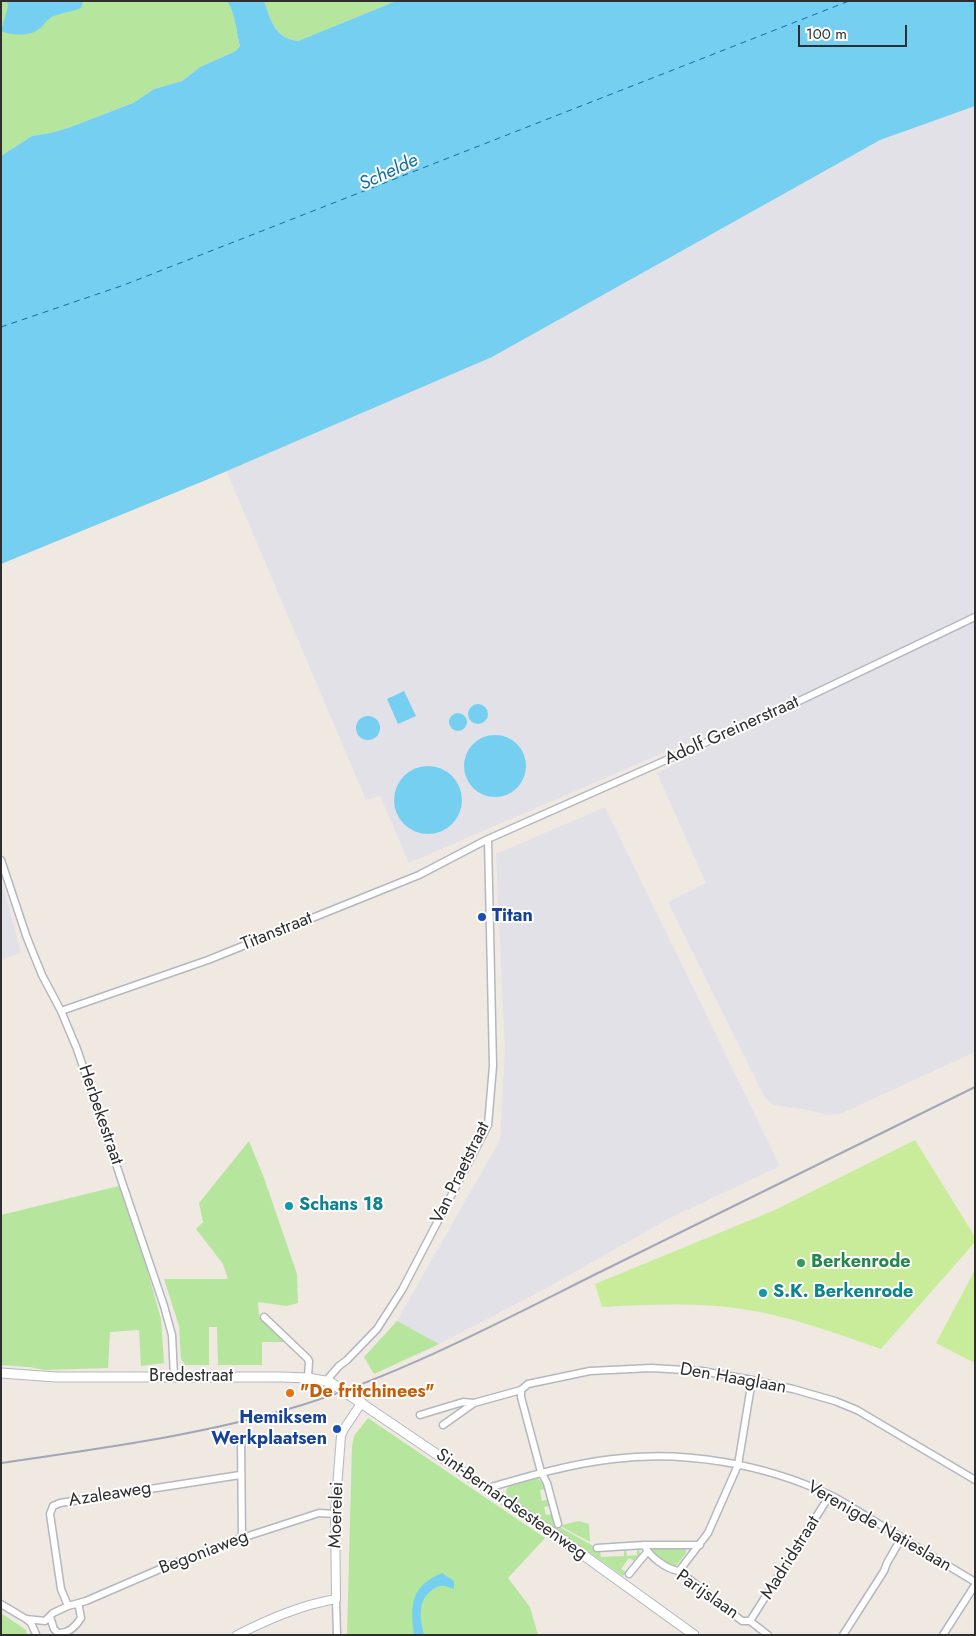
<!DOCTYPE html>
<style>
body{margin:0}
#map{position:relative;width:976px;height:1636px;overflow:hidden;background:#efe9e1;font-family:Jost,sans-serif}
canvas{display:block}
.frame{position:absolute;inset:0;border:2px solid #2e2e2e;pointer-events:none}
.scale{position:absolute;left:798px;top:25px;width:109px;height:22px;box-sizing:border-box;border:2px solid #2e2e2e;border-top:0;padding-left:6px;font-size:15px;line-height:18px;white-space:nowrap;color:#2e2e2e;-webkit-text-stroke:4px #fff;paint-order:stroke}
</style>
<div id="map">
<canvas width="976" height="1636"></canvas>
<div class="frame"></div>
<div class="scale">100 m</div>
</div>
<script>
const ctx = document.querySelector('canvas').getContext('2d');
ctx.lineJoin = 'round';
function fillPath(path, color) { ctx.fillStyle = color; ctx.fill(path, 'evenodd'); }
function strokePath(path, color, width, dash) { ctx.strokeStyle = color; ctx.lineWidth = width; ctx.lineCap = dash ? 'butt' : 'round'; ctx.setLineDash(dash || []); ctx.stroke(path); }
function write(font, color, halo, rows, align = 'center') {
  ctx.font = font + ' Jost,sans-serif'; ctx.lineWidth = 4; ctx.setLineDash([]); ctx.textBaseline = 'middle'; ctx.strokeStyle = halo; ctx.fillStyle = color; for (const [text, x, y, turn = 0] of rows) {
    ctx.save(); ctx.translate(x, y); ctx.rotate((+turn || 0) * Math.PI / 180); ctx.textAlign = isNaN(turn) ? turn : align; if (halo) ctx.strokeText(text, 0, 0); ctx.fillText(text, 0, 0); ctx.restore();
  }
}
fillPath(new Path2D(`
 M975,104v948l-135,62 -13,1 -18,-5 -35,-5 -9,-7 -97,-196 38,-19 -49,-110 201,-99 -188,76 -261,113 -29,-67 -14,4 -143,-337 646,-328z
 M605,807l175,359 -112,53 -125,71 -127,66 -22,-30 106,-186 5,-90 -9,-196z
 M1,877l20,76 -20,7z`), '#e3e1e8');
fillPath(new Path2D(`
 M1,1h226c9,12 9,31 13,46l-4,4 -36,16 -18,14 -28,8 -21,14 -65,25 -18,5 -18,3 -31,20z
 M264,1h132l-98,40c-23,-3 -27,-20 -34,-40z
 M249,1141l15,37 33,96 1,29 -11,3 -29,-4 1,14 25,26h-22v23h-44l-1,-38h-8v38h-24l-4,-6 -2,-33 -15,-47h64l-5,-15 -27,-35 7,-7 -4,-19z
 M123,1185l38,134 3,44 -23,3 -2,-36 -29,2 -2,36 -63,2 -16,-3 -28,-2v-150z
 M397,1321l42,23 -65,30 -10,-17z
 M368,1418l177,120 -37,40 22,29 8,28h-191l5,-189 2,-10z
 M536,1477l8,8 1,4 -5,1 2,11 6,-2 2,7 -6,1 2,8 6,-1 3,13 3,-1 37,21v4h5l1,6 23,-1v-6h2l1,6 10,-1v-6h2l1,5 -6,7 -5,-3 -8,11 5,3 -3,4 -117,-82v-4l3,-4z
 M579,1521l10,3 1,18 -28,-15v-2z
 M654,1547h32v6l-10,13h-5l-18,-14z
 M1,1613l25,17 1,5h-26z`), '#b6e59e');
fillPath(new Path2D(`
 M915,1140l60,97v5l-94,107c-46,-16 -91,-33 -139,-40 -46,-7 -93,-4 -140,-2l-7,-23 180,-74z
 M975,1270v93l-39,-20z`), '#c9ec9a');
fillPath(new Path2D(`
 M7,1h76l-2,7c-9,4 -18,4 -27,8 -6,2 -10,9 -15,13 -8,7 -28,7 -38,2l7,-25z
 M227,1h37c7,20 11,37 34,40l98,-40h579v105l-95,34 -388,217 -286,123 -205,84v-408l31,-20 18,-3 18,-5 65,-25 21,-14 28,-8 18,-14 36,-16 4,-5c-4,-14 -4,-32 -13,-45z
 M404,691l12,25 -18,8 -11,-25z
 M468 714a10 10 0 1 1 20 0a10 10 0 1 1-20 0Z
 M449 722a9 9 0 1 1 18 0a9 9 0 1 1-18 0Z
 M356 728a12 12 0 1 1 24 0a12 12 0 1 1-24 0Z
 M464 766a31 31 0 1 1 62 0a31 31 0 1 1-62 0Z
 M394 800a34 34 0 1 1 68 0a34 34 0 1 1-68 0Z
 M442,1573l12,8v8c-9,-4 -14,-5 -22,1 -15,11 -12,29 -8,45h-10c-4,-31 -3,-49 28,-62z`), '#75cff0');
strokePath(new Path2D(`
 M1,327l123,-42 725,-284`), '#0d6fa3', 1, [6, 5]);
const minor = new Path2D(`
 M1,860l26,78 15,37 19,36 16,38 87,257 8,29 2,42
 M61,1011l147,-51 211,-85 69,-36 309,-137 178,-85
 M264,1317l43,41 2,3 -1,17
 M326,1381l13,-15 8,-6 30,-31 25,-39 86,-165 5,-59 -5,-227
 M521,1390v7l20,75 6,11 11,41
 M420,1415l43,-13 11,1
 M443,1425l31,-22 47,-13 7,-6 62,-13 61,-3 51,3 50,9 41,9 42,12 22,9 118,70
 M241,1440l1,98
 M488,1488c41,-12 82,-24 125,-29 72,-9 150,5 215,35 15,7 29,17 43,25 35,21 69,42 104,63
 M644,1545c6,12 22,24 35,26l63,50h8l18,14
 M597,1548l47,-3h56
 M679,1571l29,-38 30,-68 14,-85
 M629,1574l18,-22
 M336,1599l1,36
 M1,1604l25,15 19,2 8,-8 15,-7 18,-5 81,-35 75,-28 77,-25 16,1
 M68,1606l-7,-17 -11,-75 3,-8 7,-3 180,-28
 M50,1617l4,12 4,4c10,1 18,-7 23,-15l-2,-11 -3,-3
 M26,1619l5,4 5,11
 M750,1621l80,-126
 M843,1635l41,-64 3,-8 15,-26
 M943,1635l32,-50`);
const tertiary = new Path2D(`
 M237,1635c32,-16 64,-30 99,-36l-1,-85 6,-78 3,-7 18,-27`);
const secondary = new Path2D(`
 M1,1373l55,4h226l26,1 22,4 223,151 141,102`);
strokePath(minor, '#b4b7c1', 9);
strokePath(tertiary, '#b4b7c1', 10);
strokePath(secondary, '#b4b7c1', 11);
strokePath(minor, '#fff', 6);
strokePath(tertiary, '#fff', 8);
strokePath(secondary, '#fff', 9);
strokePath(new Path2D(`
 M1,1463c101,-15 203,-28 301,-58 102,-32 198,-83 294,-131 126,-62 252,-124 379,-187`), '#a3a6b8', 2);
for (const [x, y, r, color] of [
 [482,917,5,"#1a4fb4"],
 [289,1206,5,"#0f9aa8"],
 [801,1263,5,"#2e9e5b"],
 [763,1293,5,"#0f9aa8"],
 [290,1393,5,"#e8710a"],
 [337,1429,5,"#1a4fb4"]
]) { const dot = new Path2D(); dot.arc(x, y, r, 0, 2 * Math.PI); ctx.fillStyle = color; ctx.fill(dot); strokePath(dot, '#fff', 2); }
write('18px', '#2e2e2e', '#fff', [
 ["Adolf Greinerstraat",732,731,-24],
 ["Titanstraat",277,932,-22],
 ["Herbekestraat",100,1115,71],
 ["Van Praetstraat",461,1173,-64],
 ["Bredestraat",191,1377],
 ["Den Haaglaan",733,1379,10],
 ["Azaleaweg",110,1495,-9],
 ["Sint-Bernardsesteenweg",511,1505,35],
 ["Moerelei",337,1515,-88],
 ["Verenigde Natieslaan",879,1527,30],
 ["Begoniaweg",204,1553,-21],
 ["Madridstraat",791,1558,-58],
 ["Parijslaan",707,1595,35]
]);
write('bold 18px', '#164399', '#fff', [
 ["Titan",492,917],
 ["Hemiksem",327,1419,"right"],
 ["Werkplaatsen",327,1440,"right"]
], 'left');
write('bold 18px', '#0d838f', '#fff', [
 ["Schans 18",299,1206],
 ["S.K. Berkenrode",773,1293]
], 'left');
write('bold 18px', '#27864d', '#fff', [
 ["Berkenrode",811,1263]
], 'left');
write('bold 18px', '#c56008', '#fff', [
 ["\"De fritchinees\"",300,1393]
], 'left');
write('italic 19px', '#0d6fa3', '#fff', [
 ["Schelde",389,173,-25]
]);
</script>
